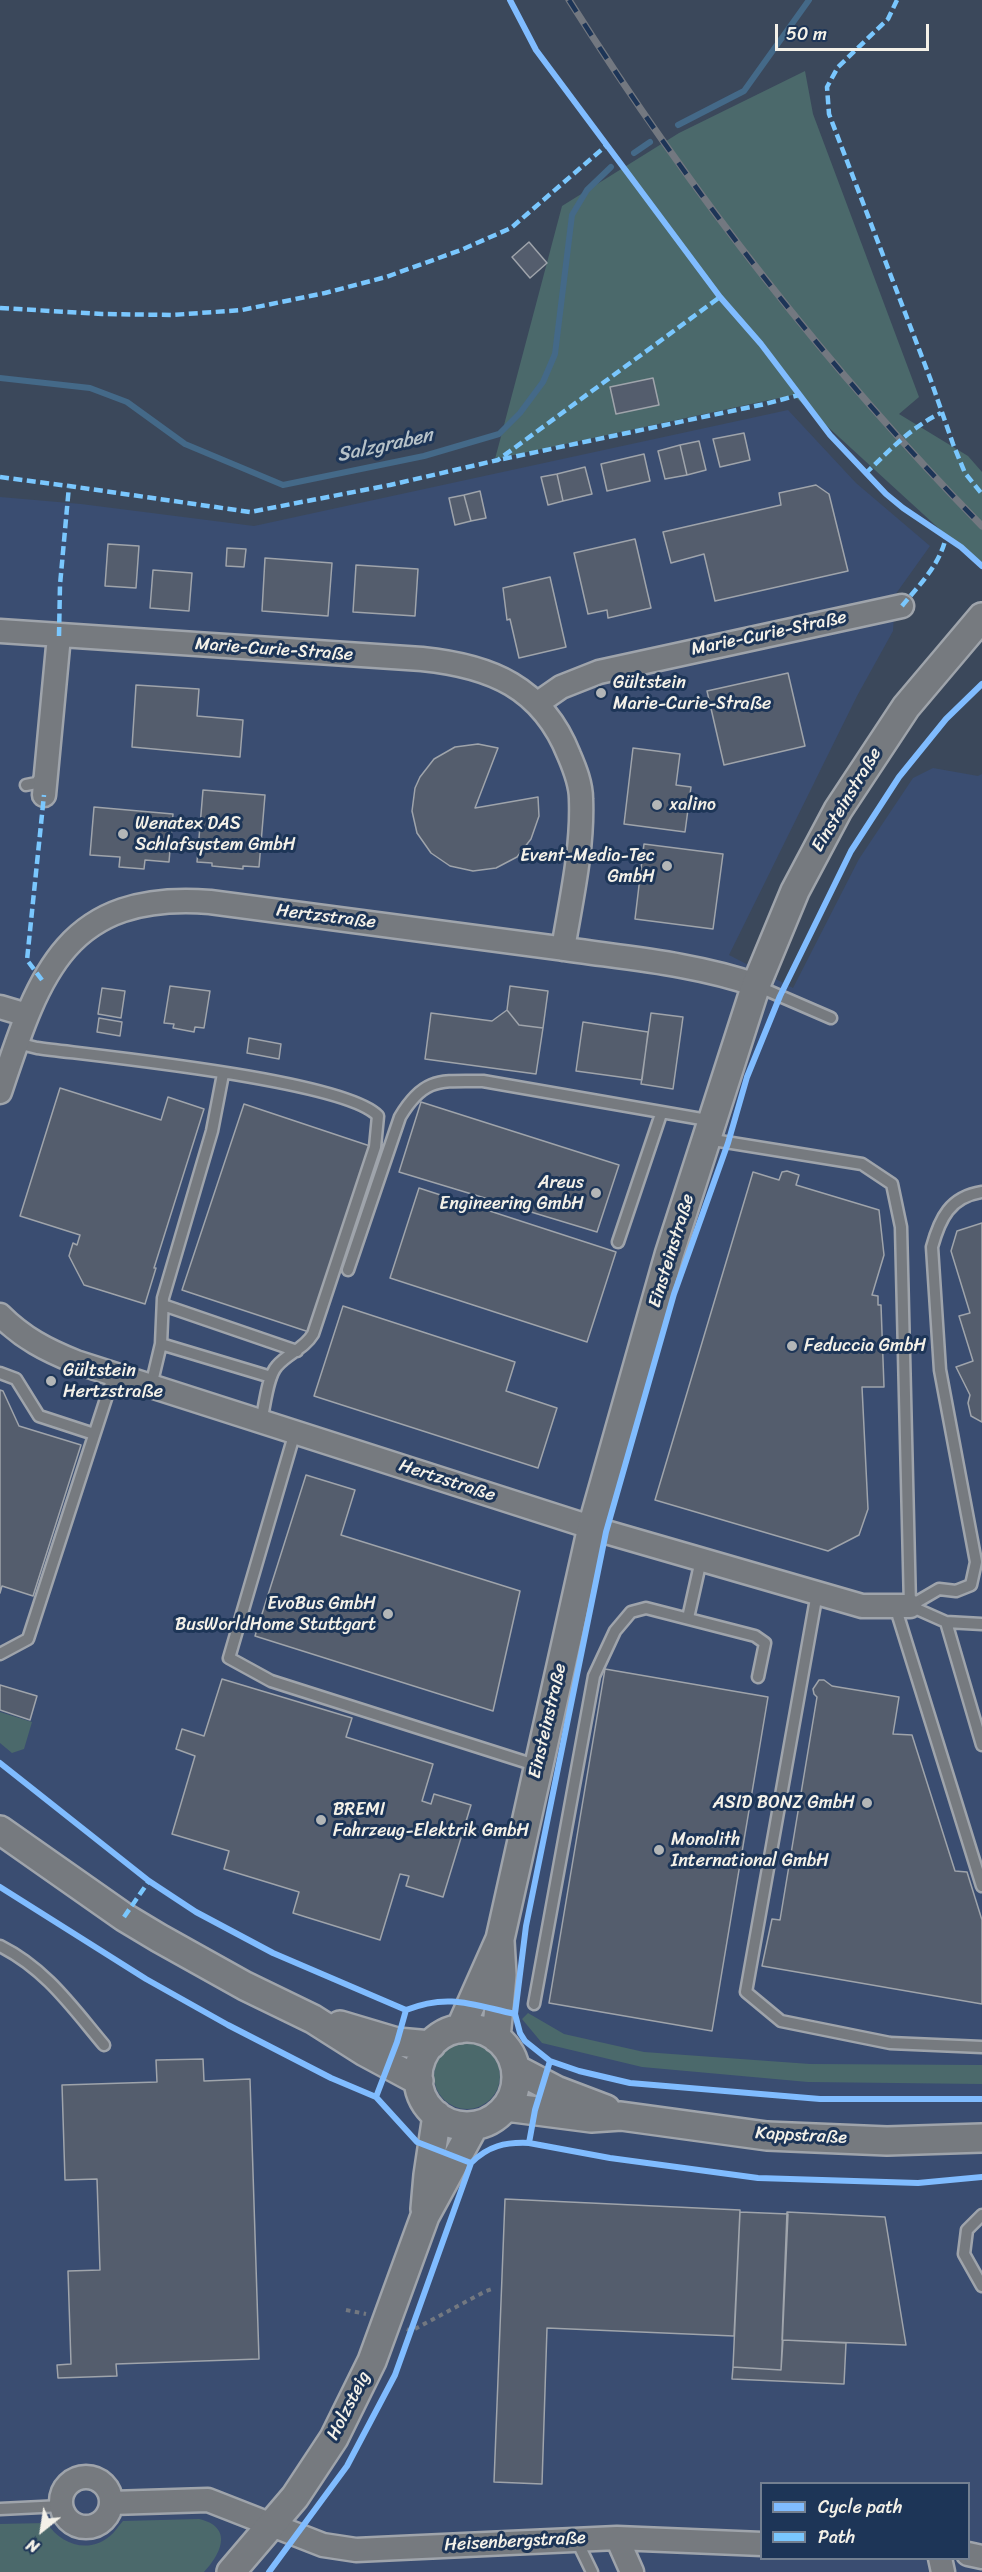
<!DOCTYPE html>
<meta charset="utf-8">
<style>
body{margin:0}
#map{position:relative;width:982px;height:2572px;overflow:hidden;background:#3b485b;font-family:Sriracha,sans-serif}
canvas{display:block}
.legend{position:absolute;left:760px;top:2482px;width:210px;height:78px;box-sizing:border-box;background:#1d3557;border:2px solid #738091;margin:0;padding:8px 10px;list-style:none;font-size:18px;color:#f4f1e8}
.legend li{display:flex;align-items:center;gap:12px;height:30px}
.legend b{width:30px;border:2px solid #738091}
.north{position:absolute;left:12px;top:2500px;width:60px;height:60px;-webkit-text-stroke:4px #1d3557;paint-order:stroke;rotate:210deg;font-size:16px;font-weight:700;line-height:24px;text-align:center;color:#f4f1e8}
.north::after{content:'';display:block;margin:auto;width:21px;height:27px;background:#f4f1e8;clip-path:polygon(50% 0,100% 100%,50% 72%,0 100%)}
.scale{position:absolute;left:775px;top:24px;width:154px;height:27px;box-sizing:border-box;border:3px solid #f4f1e8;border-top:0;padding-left:8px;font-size:18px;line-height:21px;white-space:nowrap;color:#f4f1e8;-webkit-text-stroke:4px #1d3557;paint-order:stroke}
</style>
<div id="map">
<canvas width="982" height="2572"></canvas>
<ul class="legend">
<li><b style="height:8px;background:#80bcff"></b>Cycle path</li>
<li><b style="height:8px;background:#7ac7fe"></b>Path</li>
</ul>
<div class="north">N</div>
<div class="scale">50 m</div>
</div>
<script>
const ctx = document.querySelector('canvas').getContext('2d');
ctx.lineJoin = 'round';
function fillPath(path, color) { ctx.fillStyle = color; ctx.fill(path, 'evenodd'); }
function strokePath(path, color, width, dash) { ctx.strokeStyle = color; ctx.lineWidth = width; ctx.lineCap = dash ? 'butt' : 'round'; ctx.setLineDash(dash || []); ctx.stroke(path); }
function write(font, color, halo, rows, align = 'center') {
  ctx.font = font + ' Sriracha,sans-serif'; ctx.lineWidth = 6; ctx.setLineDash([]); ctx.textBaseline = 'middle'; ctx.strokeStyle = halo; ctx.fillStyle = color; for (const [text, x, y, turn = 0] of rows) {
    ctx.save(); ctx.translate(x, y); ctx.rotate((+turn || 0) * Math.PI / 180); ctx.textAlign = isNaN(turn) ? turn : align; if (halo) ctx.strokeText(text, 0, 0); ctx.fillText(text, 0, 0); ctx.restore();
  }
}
fillPath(new Path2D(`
 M788,410l68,73 74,63 -35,49 -2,36 -36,65 -128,259 64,33 66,-129 54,-81 20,-10 45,8 4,-2v1798h-982v-2075l81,7 173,22zM762,2484h206v74h-206z`), '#3a4d71');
fillPath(new Path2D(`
 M805,71l8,43 106,283 -20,17 69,42 14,16v96l-189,-173 -298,64 67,-253 117,-73z
 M0,1712l32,10 -8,27 -12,4 -12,-10z
 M528,2013l36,21 80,18 166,12 172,1v19l-174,-2 -166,-15 -100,-24 -20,-24z
 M434 2076a33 33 0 1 1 66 0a33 33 0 1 1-66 0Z
 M199,2519c35,8 22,35 5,53h-204v-48l47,-1c14,22 42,31 63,13 5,-4 8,-10 13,-15z`), '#4b696b');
strokePath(new Path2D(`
 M678,125l66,-34 65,-91
 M634,153l16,-11
 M0,378l90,10 37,14 58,42 98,41 141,-29 75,-22 21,-21 23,-31 12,-28 17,-139 15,-25 24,-23`), '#446988', 6);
const building = new Path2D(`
 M529,242l18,21 -17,15 -18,-21z
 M653,378l6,27 -43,9 -6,-27z
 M744,433l6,27 -30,7 -7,-28z
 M699,441l7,29 -19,5 -7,-30z
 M680,445l7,30 -22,4 -7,-28z
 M644,454l6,27 -43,10 -6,-27z
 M585,467l7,27 -29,7 -6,-27z
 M557,474l6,27 -15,4 -7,-28z
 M816,485l13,9 19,77 -133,30 -11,-47 -33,9 -8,-31 118,-27 -2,-12z
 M480,491l6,27 -15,3 -7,-26z
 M464,495l7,26 -16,4 -6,-27z
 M635,539l16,69 -43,10 -1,-8 -19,4 -14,-61z
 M108,544l31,2 -3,42 -31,-2z
 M227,548l19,1 -2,18 -18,-1z
 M265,558l67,5 -4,53 -66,-5z
 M356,565l62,4 -3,47 -62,-4z
 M153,570l39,3 -3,38 -39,-3z
 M550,577l16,70 -47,11 -9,-39 -3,1 -4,-32z
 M788,673l17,73 -81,19 -17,-74z
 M136,685l63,4 -2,27 46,4 -3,37 -108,-10z
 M478,744l20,4 -23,60 63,-11 1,19 -8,23 -14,18 -21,11 -23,3 -23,-5 -19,-13 -14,-20 -5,-22 3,-23 5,-11 14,-18 21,-12z
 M633,748l47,6 -4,31 15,2 -6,45 -61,-8z
 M203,790l62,5 -6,72 -16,-1v3l-31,-3v-3l-15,-1z
 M94,807l79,7 -4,48 -24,-2 -1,9 -25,-2 1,-10 -30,-2z
 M644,844l79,10 -10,75 -78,-10z
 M170,986l40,5 -6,37 -9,-1 -1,5 -21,-4 1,-4 -10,-1z
 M510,986l38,5 -5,37 -24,-3 -12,-15z
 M102,988l23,3 -4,27 -23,-4z
 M507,1010l12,15 24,3 -7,46 -111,-15 6,-46 61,8z
 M651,1013l32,4 -10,72 -32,-5z
 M99,1018l23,4 -2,14 -23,-4z
 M583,1022l65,10 -6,48 -66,-9z
 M249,1038l32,6 -2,15 -32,-6z
 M60,1088l101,32 7,-23 36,12 -50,159h2l-11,36 -61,-19 -15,-29 4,-13 4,2 3,-10 -60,-19z
 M421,1102l198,63 -22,67 -198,-60z
 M244,1104l129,43 -61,186 -130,-43z
 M787,1171l12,4 -3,10 83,25 5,45 -12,40 6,1v9h3l3,82h-22l6,122 -9,26 -31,16 -173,-51 98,-328 26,8 3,-8z
 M419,1188l197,64 -29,90 -197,-64z
 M982,1223v199l-11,-6 -3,-13 2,-8 -14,-28 17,-6 -14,-45 11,-3 -19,-62 6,-20z
 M343,1306l172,56 -9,29 51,17 -19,60 -224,-72z
 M0,1390l3,1 16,35 62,19 -48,151 -31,-10 -2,7z
 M306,1475l49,15 -14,45 179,56 -27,120 -238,-75z
 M605,1669l163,28 -56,334 -163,-28z
 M222,1679l130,39 -6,19 87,27 -11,37 9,3 3,-10 37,11 -28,92 -37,-11 3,-10 -9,-2 -20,66 -87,-27 6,-21 -75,-23 5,-18 -57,-17 23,-78 -19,-7 6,-20 22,7z
 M819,1680h5l8,6 67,11 -6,37 19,1 43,136 12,1 15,48v84l-220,-38 10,-47 8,1 37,-223 -3,-3 -1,-5z
 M0,1685l37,11 -7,24 -30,-10z
 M203,2059l1,22 46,-2 9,280 -143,5 1,12 -59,2 -1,-13 14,-1 -3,-93 32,-1 -3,-91 -32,1 -3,-95 95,-3 -1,-22z
 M505,2199l235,11 -6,126 -187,-8 -5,156 -48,-2z
 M740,2212l48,2 -7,156 -48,-3z
 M787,2212l98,5 21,128 -124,-5z
 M783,2340l63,3 -2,41 -112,-5 1,-12 48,3z`);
fillPath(building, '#545d6d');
strokePath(building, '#9fa4ab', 1.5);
const service = new Path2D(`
 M26,785l10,-2 7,-8
 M757,986l74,32
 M17,1043l20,5c60,8 308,32 341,68l-3,31 -62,187c-9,15 -25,19 -36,32 -10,11 -12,40 -16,55
 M707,1139l155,25 30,20 9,43 9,379
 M618,1242l43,-128
 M348,1270l52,-153c24,-40 40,-36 83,-36l230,40
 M163,1305l134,46
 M161,1344l110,33
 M0,1373l16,6 23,37 55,18
 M151,1386l10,-42 2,-46 49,-167 11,-57
 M295,1432l-66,226 42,23 267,85
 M817,1593l-71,399 35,29 109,22 92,4
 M895,1606l87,280
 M910,1606l29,-17 17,2 15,-6 5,-23 -36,-192 -8,-123c8,-29 18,-50 50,-55
 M910,1606l36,16 36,123
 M688,1618l13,-58
 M946,1622l36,2
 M0,1654l28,-15 86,-265
 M0,1946c46,23 72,61 104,99
 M534,2004l60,-328 21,-45 16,-19 15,-4 109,28 10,7 -7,34
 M982,2215l-15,15 -3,24 18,32
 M0,2509l62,-3
 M576,2539l16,33`);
const minor = new Path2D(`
 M0,631l422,28c69,7 120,28 147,96 6,14 12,29 12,44 2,50 -10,101 -18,150
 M538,703l23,-16 38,-15 303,-66
 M44,795l15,-159
 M0,1007l27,8
 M0,1092c39,-117 65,-201 210,-190 116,15 232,30 348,46 66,10 135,15 198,37
 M0,1315c23,23 46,35 76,47l530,170 256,74h48
 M61 2502a25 25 0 1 1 50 0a25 25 0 1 1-50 0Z
 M111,2503l97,-3 115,45 33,5 261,-12 145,6
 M617,2538l15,34
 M968,2554l14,3
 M940,2558l3,14`);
const tertiary = new Path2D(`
 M0,1830l124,87 35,21 86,48 68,33 52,33 54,29
 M340,2025l57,17 34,3
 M418 2077a49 49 0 1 1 98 0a49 49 0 1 1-98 0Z
 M460,2029l40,-90 92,-412 77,-272 87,-270 39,-94 43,-81 68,-103 76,-90
 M496,2038l6,-63 -2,-34
 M516,2069l40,21 50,19
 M506,2107l85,11 30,-2 146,20 120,5 95,-3
 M425,2209l3,-34 9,-60
 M231,2572l64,-75 39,-59 38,-77 53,-145 49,-90`);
strokePath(service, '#9fa4ab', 15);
strokePath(minor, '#9fa4ab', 27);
strokePath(tertiary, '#9fa4ab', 32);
strokePath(new Path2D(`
 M346,2310l20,4
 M407,2329l4,2 75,-40 9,-3`), '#737880', 4, [4.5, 4.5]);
strokePath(service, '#767a7f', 10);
strokePath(minor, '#767a7f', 22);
strokePath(tertiary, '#767a7f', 27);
const rail = new Path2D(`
 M569,0c120,190 256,366 413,526`);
strokePath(rail, '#737880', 7);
strokePath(rail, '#1d3557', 4.5, [14]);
strokePath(new Path2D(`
 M897,0l-9,19 -50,48 -11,20 2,27 101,264 23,66 12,29 17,21
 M0,308l102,6 70,1 70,-5 83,-17 61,-16 75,-27 50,-22 96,-83
 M503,459l262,-55 34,-9
 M865,474c24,-23 46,-47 76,-61
 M0,477l69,9
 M902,606c17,-21 39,-42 44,-70
 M59,636l1,-51 9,-99 181,26 140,-27 108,-25 222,-163
 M42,980l-15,-20 17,-165
 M124,1917l25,-36`), '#7ac7fe', 4.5, [9, 4.5]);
strokePath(new Path2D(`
 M510,0l26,50 184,247 41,47 69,91 56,59 17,14 58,39 21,19
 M982,684l-36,35 -47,58 -48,74 -71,145 -33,81 -19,66 -54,151 -68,238 -80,394 -11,88 5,19 5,8 25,20 29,10 51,12 190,16h162
 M0,1763l149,118 47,31 77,41 133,57c43,-17 67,-5 109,4
 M0,1887l146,92 82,46 103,53 45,19 41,45 54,21
 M376,2097l21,-55 9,-32
 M529,2143l81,15 148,20 160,5 64,-6
 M269,2572l78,-106 48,-91 76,-212c17,-17 34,-21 58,-20l6,-33 15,-49`), '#80bcff', 6);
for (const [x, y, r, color] of [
 [601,693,6,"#b3b6b7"],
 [657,805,6,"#b3b6b7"],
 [123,834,6,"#b3b6b7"],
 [667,866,6,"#b3b6b7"],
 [596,1193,6,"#b3b6b7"],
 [792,1346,6,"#b3b6b7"],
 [51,1381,6,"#b3b6b7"],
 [388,1614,6,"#b3b6b7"],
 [867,1803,6,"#b3b6b7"],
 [321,1820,6,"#b3b6b7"],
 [659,1850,6,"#b3b6b7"]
]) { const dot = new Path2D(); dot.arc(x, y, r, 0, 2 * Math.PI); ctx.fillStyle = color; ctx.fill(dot); strokePath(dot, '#1d3557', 2); }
write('18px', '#f4f1e8', '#1d3557', [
 ["Marie-Curie-Straße",769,634,-12],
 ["Marie-Curie-Straße",274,650,4],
 ["Einsteinstraße",847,800,-59],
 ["Hertzstraße",326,917,7],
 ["Einsteinstraße",672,1251,-73],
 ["Hertzstraße",447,1481,18],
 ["Einsteinstraße",548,1721,-77],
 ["Kappstraße",801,2136,3],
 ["Holzsteig",349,2406,-63],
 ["Heisenbergstraße",515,2542,-3]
]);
write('18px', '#f4f1e8', '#1d3557', [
 ["Gültstein",613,683],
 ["Marie-Curie-Straße",613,704],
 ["xalino",669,805],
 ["Wenatex DAS",135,824],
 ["Schlafsystem GmbH",135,845],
 ["Event-Media-Tec",655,856,"right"],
 ["GmbH",655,877,"right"],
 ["Areus",584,1183,"right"],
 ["Engineering GmbH",584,1204,"right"],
 ["Feduccia GmbH",804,1346],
 ["Gültstein",63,1371],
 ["Hertzstraße",63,1392],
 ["EvoBus GmbH",376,1604,"right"],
 ["BusWorldHome Stuttgart",376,1625,"right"],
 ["ASID BONZ GmbH",855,1803,"right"],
 ["BREMI",333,1810],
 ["Fahrzeug-Elektrik GmbH",333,1831],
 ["Monolith",671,1840],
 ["International GmbH",671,1861]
], 'left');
write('italic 20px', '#b7c2c8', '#1d3557', [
 ["Salzgraben",385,446,-12]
]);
</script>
